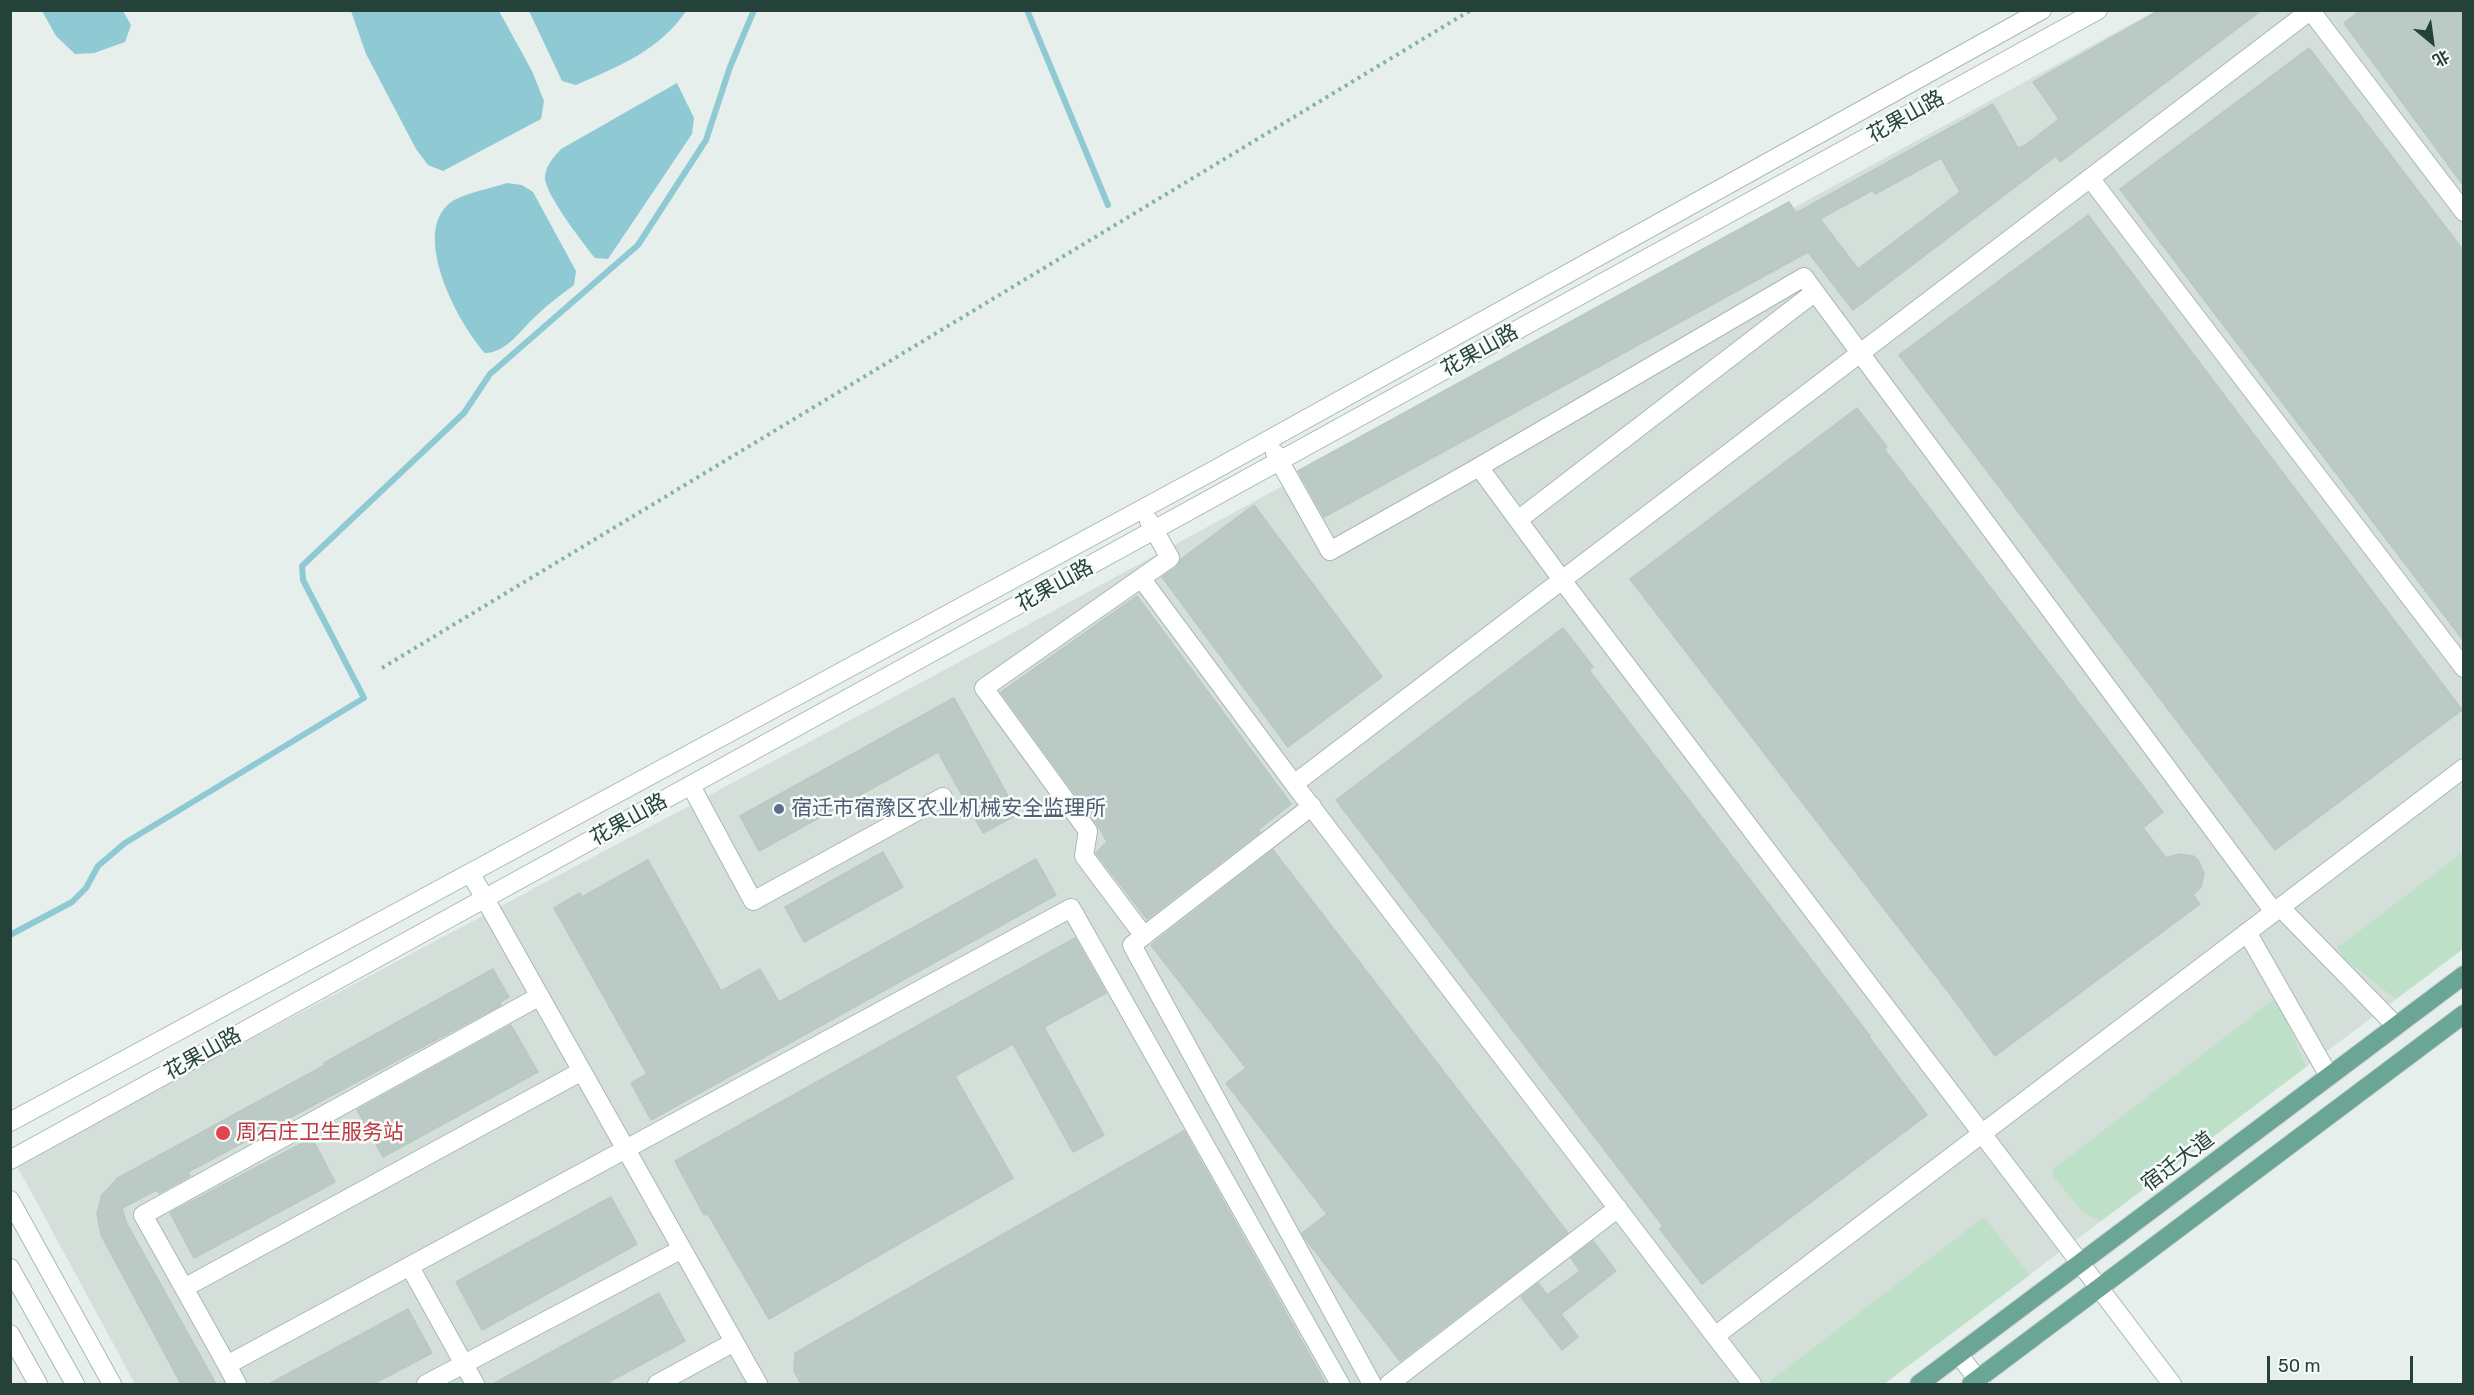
<!DOCTYPE html>
<meta charset="utf-8">
<style>
body{margin:0}
#map{position:relative;width:2474px;height:1395px;overflow:hidden;background:#e6efeb;font-family:Rubik,"Noto Sans SC",sans-serif}
canvas{display:block}
.frame{position:absolute;inset:0;border:12px solid #24423a;pointer-events:none}
.north{position:absolute;left:2402px;top:12px;width:60px;height:60px;-webkit-text-stroke:4px #f7fbf9;paint-order:stroke;rotate:151deg;font-size:16px;font-weight:700;line-height:24px;text-align:center;color:#24423a}
.north::after{content:'';display:block;margin:auto;width:21px;height:27px;background:#24423a;clip-path:polygon(50% 0,100% 100%,50% 72%,0 100%)}
.scale{position:absolute;left:2267px;top:1356px;width:146px;height:27px;box-sizing:border-box;border:3px solid #24423a;border-top:0;padding-left:8px;font-size:18px;line-height:21px;white-space:nowrap;color:#24423a;-webkit-text-stroke:4px #f7fbf9;paint-order:stroke}
</style>
<div id="map">
<canvas width="2474" height="1395"></canvas>
<div class="frame"></div>
<div class="north">北</div>
<div class="scale">50 m</div>
</div>
<script>
const ctx = document.querySelector('canvas').getContext('2d');
ctx.lineJoin = 'round';
function fillPath(path, color) { ctx.fillStyle = color; ctx.fill(path, 'evenodd'); }
function strokePath(path, color, width, dash) { ctx.strokeStyle = color; ctx.lineWidth = width; ctx.lineCap = dash ? 'butt' : 'round'; ctx.setLineDash(dash || []); ctx.stroke(path); }
function write(font, color, halo, rows, align = 'center') {
  ctx.font = font + ' Rubik,"Noto Sans SC",sans-serif'; ctx.lineWidth = 5; ctx.setLineDash([]); ctx.textBaseline = 'middle'; ctx.strokeStyle = halo; ctx.fillStyle = color; for (const [text, x, y, turn = 0] of rows) {
    ctx.save(); ctx.translate(x, y); ctx.rotate((+turn || 0) * Math.PI / 180); ctx.textAlign = isNaN(turn) ? turn : align; if (halo) ctx.strokeText(text, 0, 0); ctx.fillText(text, 0, 0); ctx.restore();
  }
}
fillPath(new Path2D(`
 M2155,11h308v938l-579,435h-1749l-119,-220 936,-498z`), '#d4dfda');
fillPath(new Path2D(`
 M2463,852v97l-67,50 -50,-39 -9,-12z
 M2273,1000l7,5 26,62 -205,154 -17,-8 -31,-36 -1,-7z
 M1984,1217l46,58 -146,109h-114l-1,-2z`), '#bfe0c8');
fillPath(new Path2D(`
 M42,11h81l8,14 -6,17 -31,11 -19,1 -19,-18z
 M351,11h148l33,60 12,30 -3,18 -98,52 -15,-6 -12,-16 -50,-95z
 M529,11h157c-27,40 -67,55 -110,74l-14,-4z
 M677,83l17,35 -2,16 -84,125 -13,-1c-11,-14 -51,-65 -50,-81 1,-12 8,-19 16,-28z
 M507,183l15,2 11,7 43,79 -2,14c-13,10 -26,19 -37,30 -15,13 -30,38 -52,38 -26,-28 -75,-119 -35,-150 11,-9 42,-15 57,-20z`), '#8ec9d4');
strokePath(new Path2D(`
 M1027,10l81,195
 M10,935l62,-33 14,-14 12,-22 27,-23 239,-145 -61,-118 -1,-14 162,-153 26,-39 148,-129 68,-105 24,-73 24,-57`), '#8ec9d4', 6);
const building = new Path2D(`
 M2160,10h102l-202,152 -4,-6 -203,154 -45,-58 -484,265 -26,-46 491,-269 7,11 197,-109 25,44 6,-2 35,-27 -26,-37zM1941,158l19,34 -102,77 -38,-50 53,-29 2,4z
 M2361,10h102v175l-119,-162z
 M2309,48l154,202v390l-343,-451z
 M2088,215l374,495 -187,140 -376,-495z
 M1857,408l30,39 -3,2 279,363 -20,16 23,30 13,-4 14,2 5,4 6,13 -3,14 -8,8 7,9 -205,152 -39,-54 -326,-423z
 M1254,505l128,172 -94,70 -126,-170 15,-10 4,-8z
 M1137,596l154,208 -33,26 2,2 -113,87 -51,-66 11,-11 -10,-18 -96,-132z
 M1563,628l30,39 -4,3 281,366 -1,1 58,78 -225,169 -42,-55 3,-3 -327,-426z
 M954,698l64,116 -35,19 -45,-81 -179,99 -19,-35z
 M1273,850l295,383 -168,128 -96,-124 -2,-4 25,-19 -101,-131 20,-15 -95,-123z
 M883,852l20,35 -99,55 -19,-35z
 M1036,859l20,36 -405,225 -20,-37 16,-9 -93,-166 26,-15 2,4 66,-37 73,131 39,-22 19,33z
 M1075,938l31,55 -62,34 60,108 -31,17 -60,-108 -58,32 58,102 -244,141 -61,-105 -4,1 -29,-54z
 M493,969l16,28 -10,6 2,2 -313,167 2,4 -31,17 -2,-3 -35,18 4,14 90,162h-35l-80,-149 -4,-22 5,-18 16,-17 207,-113 -1,-2z
 M511,1025l27,47 -155,85 -26,-47z
 M1184,1131l142,253h-525l-7,-13 1,-18z
 M312,1138l23,44 -141,76 -24,-45z
 M611,1197l26,47 -155,86 -26,-48z
 M1593,1241l23,30 -55,43 17,23 -16,13 -41,-53 17,-14 9,12 33,-24 -9,-13z
 M659,1293l26,48 -80,43h-112z
 M408,1309l24,44 -59,31h-104z`);
fillPath(building, '#bbcac4');
strokePath(building, '#b8c9c2', 1.5);
const minor = new Path2D(`
 M2311,10l-1017,774 421,552 749,-568
 M2311,11l153,201
 M2090,178l374,490
 M1275,453l55,98 149,-84 89,121 604,796
 M1479,467l325,-190 11,15
 M1518,520l297,-228 459,620
 M1141,578l153,206
 M691,786l62,115 190,-104
 M1312,806l-180,139 240,439
 M471,874l287,510
 M2280,907l116,119
 M2247,932l82,144
 M1144,936l-60,-80 4,-25 -104,-143 186,-130 -21,-37
 M10,1122l1208,-654 824,-458
 M10,1160l2088,-1150
 M10,1200l102,184
 M410,1267l65,117
 M10,1268l65,116
 M184,1288l-41,-73 397,-219
 M10,1334l28,50
 M1715,1336l37,48
 M1959,1355l22,29
 M227,1365l-43,-77 398,-217
 M237,1384l-10,-19 844,-457 269,476
 M426,1384l256,-135
 M657,1384l77,-42
 M1389,1384l229,-176`);
const major = new Path2D(`
 M1919,1384l545,-409
 M1971,1384l493,-370`);
strokePath(minor, '#a8b8b2', 20);
strokePath(major, '#c2cac8', 20);
strokePath(new Path2D(`
 M382,668l1089,-658`), '#86b3a5', 4, [3, 4.5]);
strokePath(minor, '#fff', 18);
strokePath(major, '#6aa596', 18);
for (const [x, y, r, color] of [
 [779,809,6,"#5c6f8a"],
 [223,1133,8,"#e0444e"]
]) { const dot = new Path2D(); dot.arc(x, y, r, 0, 2 * Math.PI); ctx.fillStyle = color; ctx.fill(dot); strokePath(dot, '#f7fbf9', 2); }
write('21px', '#24423a', '#f7fbf9', [
 ["花果山路",1906,117,-29],
 ["花果山路",1480,351,-29],
 ["花果山路",1055,586,-29],
 ["花果山路",629,820,-29],
 ["花果山路",203,1054,-29],
 ["宿迁大道",2178,1162,-37]
]);
write('21px', '#4e5e75', '#f7fbf9', [
 ["宿迁市宿豫区农业机械安全监理所",791,809]
], 'left');
write('21px', '#be3a42', '#f7fbf9', [
 ["周石庄卫生服务站",236,1133]
], 'left');
</script>
